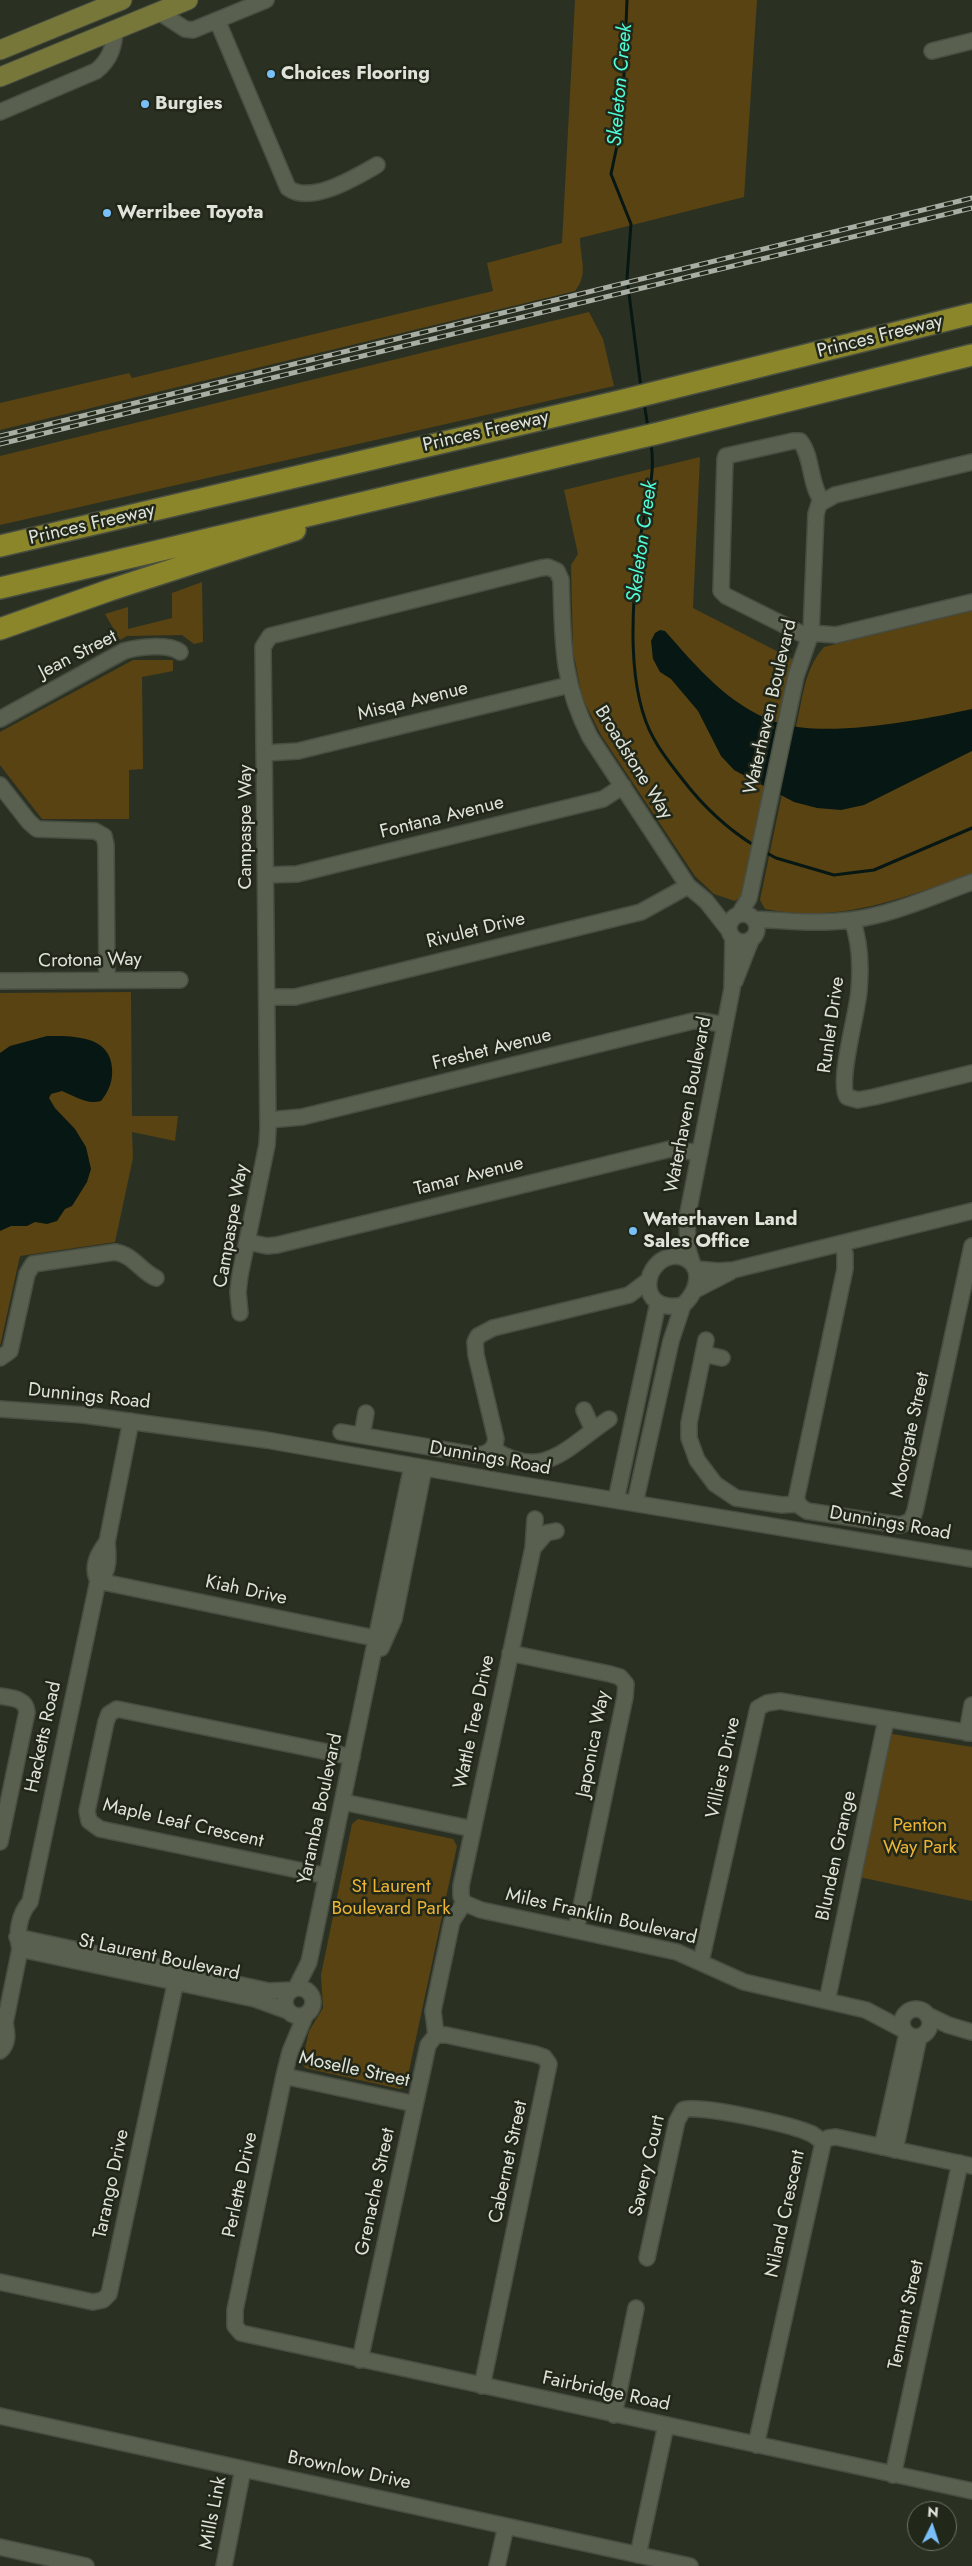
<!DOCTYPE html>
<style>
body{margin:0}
#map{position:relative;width:972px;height:2566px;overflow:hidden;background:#2a3123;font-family:Jost,sans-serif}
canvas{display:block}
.north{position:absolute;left:907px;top:2501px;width:50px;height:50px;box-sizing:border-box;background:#212719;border:1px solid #6d7266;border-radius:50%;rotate:4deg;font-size:14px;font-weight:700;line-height:20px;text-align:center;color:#dfe3da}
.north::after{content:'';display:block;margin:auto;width:18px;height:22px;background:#79bff8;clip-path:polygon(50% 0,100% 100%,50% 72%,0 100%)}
</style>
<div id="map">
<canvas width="972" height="2566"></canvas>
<div class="north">N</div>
</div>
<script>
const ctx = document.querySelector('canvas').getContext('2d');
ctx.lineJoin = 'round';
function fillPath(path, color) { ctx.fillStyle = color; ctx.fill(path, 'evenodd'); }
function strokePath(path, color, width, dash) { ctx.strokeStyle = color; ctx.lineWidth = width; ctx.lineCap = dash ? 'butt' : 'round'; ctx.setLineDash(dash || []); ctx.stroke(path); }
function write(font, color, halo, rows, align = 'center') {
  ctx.font = font + ' Jost,sans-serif'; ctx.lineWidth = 5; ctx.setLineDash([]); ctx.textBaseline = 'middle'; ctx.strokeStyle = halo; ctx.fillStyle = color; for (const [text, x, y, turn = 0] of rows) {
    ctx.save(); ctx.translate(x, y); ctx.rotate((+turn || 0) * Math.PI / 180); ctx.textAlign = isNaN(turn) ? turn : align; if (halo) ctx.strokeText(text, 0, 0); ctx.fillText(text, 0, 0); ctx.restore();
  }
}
fillPath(new Path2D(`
 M575,0h182l-13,197 -164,41c0,20 9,36 -5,53l-575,139v-27l129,-30 3,5 361,-87 -6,-28 75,-20z
 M589,312l14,27 11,47 -614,139v-69z
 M700,457l-7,151 101,52 -52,236 -7,5 -21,-7 -19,-18 -94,-141 -19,-38 -9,-47 -2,-85 7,-11 -14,-64z
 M202,582l1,60 -9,2 -12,-9 -55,1 -7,4 -15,-26 23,-7v22l44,-11v-25z
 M972,611v263c-70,24 -131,50 -207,35l-5,-9 43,-207c4,-18 9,-32 21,-46z
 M133,660h40v11l-31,6 1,92 -14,1v49h-87l-42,-54v-33z
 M131,992l1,124h46l-3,25 -43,-9 1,26 -18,84 -95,14 -20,90v-353z
 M892,1734l80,13v154l-113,-24z
 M358,1819l95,20 4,7 -51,239 -6,4 -95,-21 -3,-6 7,-31 14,-23 -2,-33 31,-151z`), '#594312');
fillPath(new Path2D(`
 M660,630l5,1c32,36 64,75 111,91 48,17 146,-2 196,-13v42l-108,54 -23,5 -24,-2 -23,-6 -60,-32 -13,-14 -23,-45 -27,-32 -11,-7 -7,-13 -2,-18 4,-8z
 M47,1036c25,0 63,-1 65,32 1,13 -3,23 -11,33 -15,4 -26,-5 -39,-10l-11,3 -2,4 6,10 20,21 11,18 5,22 -4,13 -15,24 -7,3 -8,12 -10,3 -12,-2 -8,4h-16l-11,5v-178l10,-7z`), '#071713');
strokePath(new Path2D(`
 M627,0l-5,122 -11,52 20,50 -4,54 14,110
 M644,402l4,26
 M651,444c6,36 -9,72 -13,108 -6,55 -12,138 16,187 8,15 19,28 29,41 20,26 43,48 72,66
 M765,852l11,6 58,17 40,-5 98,-42`), '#071713', 3);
const minor = new Path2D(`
 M159,12l26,17 8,1 73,-30
 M217,20l71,168c23,17 68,-11 89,-23
 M932,51l40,-10
 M0,112l96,-41c14,-11 18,-24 19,-41
 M811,633l25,2 136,-33
 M810,638l-84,-42 -5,-5 4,-132 1,-3 67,-15h7c13,16 9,43 22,60
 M0,719l124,-68c14,-4 44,-8 56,1
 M265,753l33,-2 271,-66
 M0,785l29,37 8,7 58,2 9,5 2,9 1,135
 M266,875l31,-1 306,-75 20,-13
 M740,913l9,-15 47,-222 15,-43 5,-119 3,-10 16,-9 137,-33
 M729 928a14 14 0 1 1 28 0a14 14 0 1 1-28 0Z
 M754,919c32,2 65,5 97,1 41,-5 82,-24 121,-38
 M852,920c8,21 9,47 7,70 -1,22 -22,91 -12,107l11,3 16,-3 98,-24
 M0,981l180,-1
 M735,981l16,-41
 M267,997h28l346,-85 47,-26
 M268,1120l34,-3 391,-96h11l21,4
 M248,1242l19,4 10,-1 393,-96 30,4
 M842,1243l3,11v15l-49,231 5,7 6,4 93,14 11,-4 4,-10 57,-265
 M678,1256c27,6 22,34 5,49 -48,11 -42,-50 -5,-49z
 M692,1262l-4,-12 -1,-32 45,-229 1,-51
 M697,1269l21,2 15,-1 239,-59
 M695,1290l35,-18
 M240,1313l-2,-21 2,-17 27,-130 1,-17 -5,-481 7,-11 271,-68 7,-1 9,4 4,9c2,61 0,101 29,157l98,149 18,15 22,28
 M706,1340l-17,83v15l8,22 18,24 21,14 46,7 16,-1
 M704,1354l18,4
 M0,1358l10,-7 17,-77 6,-10 82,-12c19,3 25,19 41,26
 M0,1409l84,6 182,25 245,43 461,76
 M584,1410l9,20
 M341,1432l135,23c11,0 19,-5 20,-16l-20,-84 -1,-13 3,-6 15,-8 136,-33 20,-15
 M362,1435l4,-22
 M493,1449c51,33 74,-2 116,-30
 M616,1500l42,-197
 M635,1503l36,-162 12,-36
 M533,1548l13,-15 10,-2
 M100,1579c10,-8 8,-25 7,-37l24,-121
 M98,1581l286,59
 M381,1648l13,-29 30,-151
 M510,1653l100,21 10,3 6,7 -1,13 -49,233
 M0,1696c11,2 26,2 27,16l-27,130
 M967,1733l5,-28
 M343,1802l130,27
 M327,1876l-227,-47 -11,-8 -2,-10 19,-89 3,-8 8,-5 235,48
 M464,1903l17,7 196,42 67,30 122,28 38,20
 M464,1903l-3,-7v-10l72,-338 2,-29
 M17,1937l252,54 23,-1
 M20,1949c-4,-16 -1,-35 10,-47l68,-321c-7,-15 0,-27 9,-39
 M20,1949l235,50 33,12
 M701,1961l57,-253 9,-5 13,-2 192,32
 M285 2002a14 14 0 1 1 28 0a14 14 0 1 1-28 0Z
 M296,1988l13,-26 103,-496
 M827,2001l59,-281
 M902 2023a14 14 0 1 1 28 0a14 14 0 1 1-28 0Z
 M927,2015l21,10 24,7
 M305,2016l-15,36 -6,24 -49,234v16l6,7 731,158
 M0,2028l5,-5 15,-74 6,-8
 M436,2035h10l89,19 9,3 5,7 -67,322
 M436,2035l-3,-24 19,-90 12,-18
 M0,2051c9,-8 7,-18 5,-28
 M284,2076l131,28
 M882,2147l25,-113
 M895,2150l24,-113
 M647,2258l30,-137 6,-11c12,-7 108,15 124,22 7,2 11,6 16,11
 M0,2282l93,20 10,-2 6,-6 69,-323
 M360,2360l68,-315 8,-10
 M614,2415l22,-107
 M0,2416l690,150
 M756,2445l67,-302 5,-5 8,-1 136,29
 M893,2475l67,-312
 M0,2547l86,19
 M638,2555l28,-130
 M224,2566l19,-97
 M497,2566l9,-40`);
const major = new Path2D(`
 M0,50l122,-50
 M0,77l188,-77`);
const highway = new Path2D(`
 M0,546l620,-145 352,-87
 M0,588l659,-155 313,-78
 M0,629l110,-39 185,-60`);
strokePath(minor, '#484e42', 18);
strokePath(major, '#484e42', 21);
strokePath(highway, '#484e42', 24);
strokePath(minor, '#596050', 15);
strokePath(major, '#78773a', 19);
strokePath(highway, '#8c862b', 21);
const rail = new Path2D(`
 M0,436l972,-238
 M0,444l972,-236`);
strokePath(rail, '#a9aea4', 5);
strokePath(rail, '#212719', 3, [9]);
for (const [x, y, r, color] of [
 [271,74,5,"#79bff8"],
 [145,104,5,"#79bff8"],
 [107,213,5,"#79bff8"],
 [633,1231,5,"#79bff8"]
]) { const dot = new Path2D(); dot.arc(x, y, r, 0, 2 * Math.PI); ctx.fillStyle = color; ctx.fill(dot); strokePath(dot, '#212719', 2); }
write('bold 19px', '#dfe3da', '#212719', [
 ["Choices Flooring",281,74],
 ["Burgies",155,104],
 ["Werribee Toyota",117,213],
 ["Waterhaven Land",643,1220],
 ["Sales Office",643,1242]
], 'left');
write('19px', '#dfe3da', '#212719', [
 ["Princes Freeway",880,337,-14],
 ["Princes Freeway",486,432,-13],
 ["Princes Freeway",92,525,-13],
 ["Jean Street",78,655,-27],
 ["Misqa Avenue",413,702,-14],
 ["Waterhaven Boulevard",771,707,-77],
 ["Broadstone Way",633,763,58],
 ["Fontana Avenue",442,818,-14],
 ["Campaspe Way",246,827,-90],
 ["Rivulet Drive",476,931,-14],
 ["Crotona Way",90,961,-1],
 ["Runlet Drive",832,1025,-82],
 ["Freshet Avenue",492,1050,-14],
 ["Waterhaven Boulevard",689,1105,-79],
 ["Tamar Avenue",469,1177,-14],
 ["Campaspe Way",232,1226,-80],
 ["Dunnings Road",89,1397,6],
 ["Moorgate Street",911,1435,-78],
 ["Dunnings Road",490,1459,10],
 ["Dunnings Road",890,1524,10],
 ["Kiah Drive",246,1591,12],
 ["Wattle Tree Drive",475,1722,-78],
 ["Hacketts Road",44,1737,-78],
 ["Japonica Way",594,1744,-79],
 ["Villiers Drive",724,1768,-78],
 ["Yaramba Boulevard",321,1809,-78],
 ["Maple Leaf Crescent",183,1824,13],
 ["Blunden Grange",837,1856,-78],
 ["Miles Franklin Boulevard",601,1917,13],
 ["St Laurent Boulevard",159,1958,12],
 ["Moselle Street",354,2070,12],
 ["Cabernet Street",509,2162,-78],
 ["Savery Court",648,2166,-77],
 ["Tarango Drive",112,2184,-78],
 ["Perlette Drive",241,2185,-78],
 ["Grenache Street",376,2192,-78],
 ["Niland Crescent",786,2214,-78],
 ["Tennant Street",907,2315,-78],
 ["Fairbridge Road",606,2392,12],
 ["Brownlow Drive",349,2471,12],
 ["Mills Link",214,2513,-79]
]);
write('19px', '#eeb434', '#212719', [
 ["Penton",920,1826],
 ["Way Park",920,1848],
 ["St Laurent",391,1887],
 ["Boulevard Park",391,1909]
]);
write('italic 20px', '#4ffdd7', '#212719', [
 ["Skeleton Creek",621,85,-85],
 ["Skeleton Creek",643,542,-82]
]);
</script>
